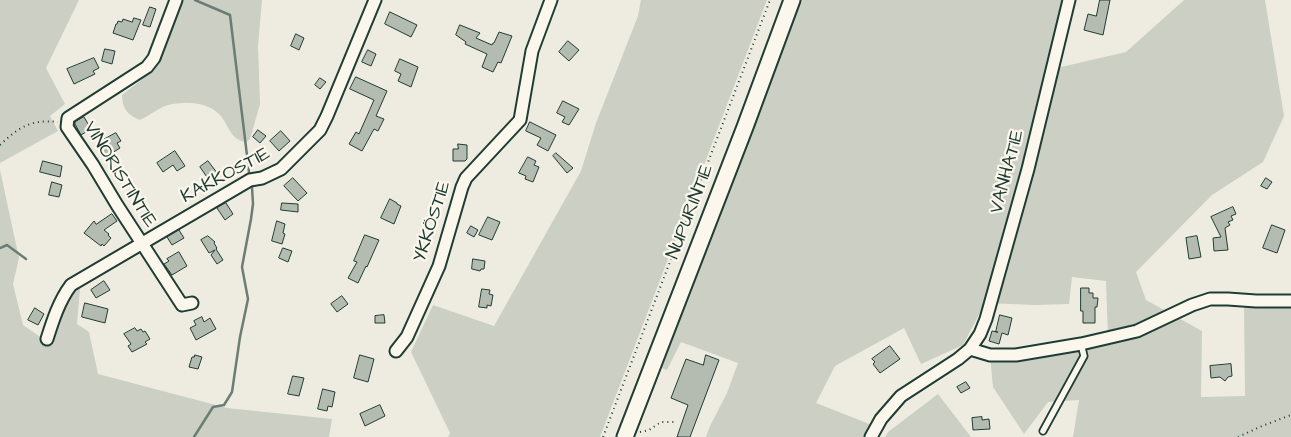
<!DOCTYPE html>
<meta charset="utf-8">
<style>
body{margin:0}
canvas{display:block;background:#eeece1}
</style>
<canvas width="1291" height="437"></canvas>
<script>
const ctx = document.querySelector('canvas').getContext('2d');
ctx.lineJoin = 'round';
function fillPath(path, color) { ctx.fillStyle = color; ctx.fill(path, 'evenodd'); }
function strokePath(path, color, width, dash) { ctx.strokeStyle = color; ctx.lineWidth = width; ctx.lineCap = dash ? 'butt' : 'round'; ctx.setLineDash(dash || []); ctx.stroke(path); }
function write(font, color, halo, rows, align = 'center') {
  ctx.font = font + ' "Architects Daughter",sans-serif'; ctx.lineWidth = 4.5; ctx.setLineDash([]); ctx.textBaseline = 'middle'; ctx.strokeStyle = halo; ctx.fillStyle = color; for (const [text, x, y, turn = 0] of rows) {
    ctx.save(); ctx.translate(x, y); ctx.rotate((+turn || 0) * Math.PI / 180); ctx.textAlign = isNaN(turn) ? turn : align; if (halo) ctx.strokeText(text, 0, 0); ctx.fillText(text, 0, 0); ctx.restore();
  }
}
fillPath(new Path2D(`
 M0,0h79l-33,68 19,36 -15,12 8,15 -58,32z
 M182,0h80l-4,46 2,58 -10,35 -4,3c-16,-2 -17,-17 -26,-27 -13,-14 -36,-14 -52,-10 -10,3 -19,11 -28,15 -13,-5 -18,-12 -18,-25l32,-25z
 M641,0h126l-167,437h-152l2,-4 -39,-81 22,-47 61,21 87,-155 15,-48 42,-107z
 M799,0h266l-17,70 78,-18 58,-52h81l19,116 -21,46 -51,33 -76,77 10,28 56,31 -1,66 44,-1 -1,-96 47,1v136h-218l6,-37 -31,2 -24,32 -31,-47 -3,-32 118,-17 -2,-57 -34,-4 -3,27 -34,1 -50,-2 -22,42 -42,19 -17,-36 -69,38 -19,37 56,22 -9,12h-157l4,-11 17,-33 11,-30 -57,-21 -14,28 -5,-2 18,-60z
 M0,170l19,88 -6,26 10,41 26,18 10,-29 13,-25h8l-3,35 12,8 9,42 129,34 105,11 -3,18h-329z
 M938,394l33,43h-86l3,-5z`), '#cbcfc4');
strokePath(new Path2D(`
 M195,0l35,15 19,157
 M0,248l7,-3 19,14
 M194,437l19,-30 11,-2 8,-13 8,-55 8,-38 -6,-32 9,-48 2,-15 -1,-17`), '#6c7d74', 2.5);
const building = new Path2D(`
 M1100,0h10l-7,35 -19,-5 4,-16 8,2z
 M150,7l6,2 -6,18 -7,-2z
 M390,12l27,13 -6,12 -26,-13z
 M134,18l7,2 -8,20 -20,-7 3,-9h1l1,-3 4,1 1,-3 9,3z
 M460,25l20,8 -4,5 16,7 1,-2h1l5,-11 13,4 -11,27 -3,-1 -5,10 -11,-5 5,-13 -22,-10 1,-2 -10,-7z
 M296,34l8,4 -5,12 -8,-4z
 M568,41l11,9 -10,11 -10,-9z
 M105,49l10,2 -3,13 -10,-3z
 M368,50l8,4 -5,12 -9,-4z
 M94,58l5,10 -6,3 2,3 -21,10 -7,-15z
 M400,59l18,8 -7,20 -13,-6 3,-7 -6,-3z
 M356,77l31,14 -11,25 8,3 -6,12 -4,-2 -12,22 -13,-7 7,-12 3,2 15,-34 -24,-11z
 M320,78l6,4 -6,7 -5,-4z
 M563,101l16,8 -10,16 -7,-3 3,-5 -8,-4z
 M84,117l7,12 -10,6 -6,-11v-2z
 M530,122l26,13 -8,16 -11,-6 4,-7 -15,-7z
 M258,130l8,6 -6,7 -7,-6z
 M281,131l9,10 -11,10 -9,-10z
 M116,133l5,8 -4,2 3,5 -16,10 -8,-13 7,-4v-1z
 M458,144l9,1v14l-2,2h-12v-12h5z
 M175,151l10,15 -8,5 -4,-6 -10,7 -6,-9z
 M556,153l17,15 -6,5 -14,-17z
 M528,157l8,4 -2,4 5,2 -6,15 -8,-3 1,-3 -7,-3z
 M43,161l19,5 -2,11 -20,-5z
 M208,161l10,13 -9,6 -9,-13z
 M293,178l14,15 -9,8 -14,-15z
 M1266,178l6,4 -5,7 -6,-3z
 M52,182l10,3 -3,12 -10,-2z
 M390,199l7,4v1l4,2 -7,18 -13,-6z
 M226,203l7,11 -8,6 -8,-12z
 M282,203l16,1v8l-17,-2z
 M1233,207l3,7 -5,2 2,4 -5,2 2,3 -5,3 3,22 -14,1 -1,-13 8,-1 -10,-20z
 M112,214l5,7 -13,9 5,4 -1,1 3,3 -7,8 -2,-2 -1,2 -17,-13 10,-12 2,3z
 M488,217l12,5 -8,18 -13,-5z
 M277,221l8,3 -2,9 2,1 -3,10 -10,-3z
 M1272,225l13,5 -8,23 -14,-5z
 M471,226l7,4 -4,7 -7,-4z
 M179,230l5,8 -12,7 -5,-8z
 M365,235l14,5 -12,27 -1,-1 -8,17 -10,-5 9,-16 -3,-1z
 M208,236l7,6 -1,1 3,5 -1,1 7,11 -6,4 -6,-9 4,-5 -6,3 -8,-13z
 M1197,236l4,21 -12,2 -3,-21z
 M283,248l9,3 -4,11 -9,-4z
 M179,252l8,14 -15,9 -8,-11 5,-3 -2,-2z
 M473,259l12,2 -1,8h-3l-1,2 -8,-2z
 M104,281l6,9 -14,8 -5,-8z
 M1081,288h8v5h4v5h5l-1,9h-2v16h-12v-12h-2z
 M482,289l8,1 -1,4 4,1 -2,11 -4,-1v3l-8,-1z
 M342,296l6,8 -11,8 -6,-8z
 M85,303l23,6 -3,14 -23,-6z
 M35,308l9,6 -6,11 -10,-5z
 M384,315l1,8h-10v-7z
 M1000,315l12,3 -4,17 -6,-2 -3,11 -10,-3 3,-10 6,1h-2z
 M202,317l2,5 6,-4 6,11 -20,11 -6,-12 6,-3 -2,-4z
 M135,328l2,3 4,-2 2,3 2,-1 5,8 -5,3 2,2 -15,8 -4,-6 3,-2 -7,-10z
 M890,346l10,13 -20,14 -7,-9 2,-2 -3,-3z
 M195,355l7,2 -4,12 -9,-2 3,-10h2z
 M360,355l14,4 -6,23 -14,-4z
 M706,355l13,5 -29,77h-13l11,-32 -17,-7 15,-39 17,6z
 M1231,364l1,12 -4,1 -3,4 -5,-4 -9,1 -1,-12z
 M293,376l11,2 -5,18 -11,-2z
 M966,382l4,6 -9,5 -4,-6z
 M323,389l12,3 -3,15 -4,-1 -1,5 -9,-2z
 M380,405l5,11 -20,10 -5,-12z
 M982,417v3l7,-1 1,10 -17,1 -1,-12z`);
fillPath(building, '#b4bbb0');
strokePath(building, '#1f3d34', 1);
const lane = new Path2D(`
 M1043,431l41,-75 -3,-12`);
const street = new Path2D(`
 M176,0l-22,58 -7,9 -79,51 -1,9 26,38 24,40 65,100 10,-2
 M47,339c6,-19 12,-38 24,-54l179,-105 12,-2 19,-9 39,-39 7,-14 48,-116
 M970,349l10,-15 6,-15 42,-150 41,-169
 M396,351l11,-14 32,-71 23,-79 4,-9 54,-58 12,-69 19,-51
 M871,437l10,-18 20,-23 57,-37 12,-10 20,6h26l65,-11 56,-13 55,-26 18,-6h18l28,2h35`);
const secondary = new Path2D(`
 M625,437l120,-310 47,-127`);
strokePath(lane, '#1f3d34', 9);
strokePath(street, '#1f3d34', 15);
strokePath(secondary, '#1f3d34', 19);
strokePath(new Path2D(`
 M0,145c19,-18 31,-26 58,-23
 M640,432l9,-2 12,-8h15
 M603,437l167,-437
 M1238,437l24,-11 29,-11`), '#1f3d34', 2, [1, 4]);
strokePath(lane, '#fbf7ec', 5.5);
strokePath(street, '#fbf7ec', 11);
strokePath(secondary, '#fbf7ec', 15);
write('19px', '#1f3d34', '#fbf7ec', [
 ["VANHATIE",1008,172,-75],
 ["VINORISTINTIE",119,175,58],
 ["KAKKOSTIE",226,176,-28],
 ["NUPURINTIE",691,212,-69],
 ["YKKÖSTIE",433,222,-72]
]);
</script>
